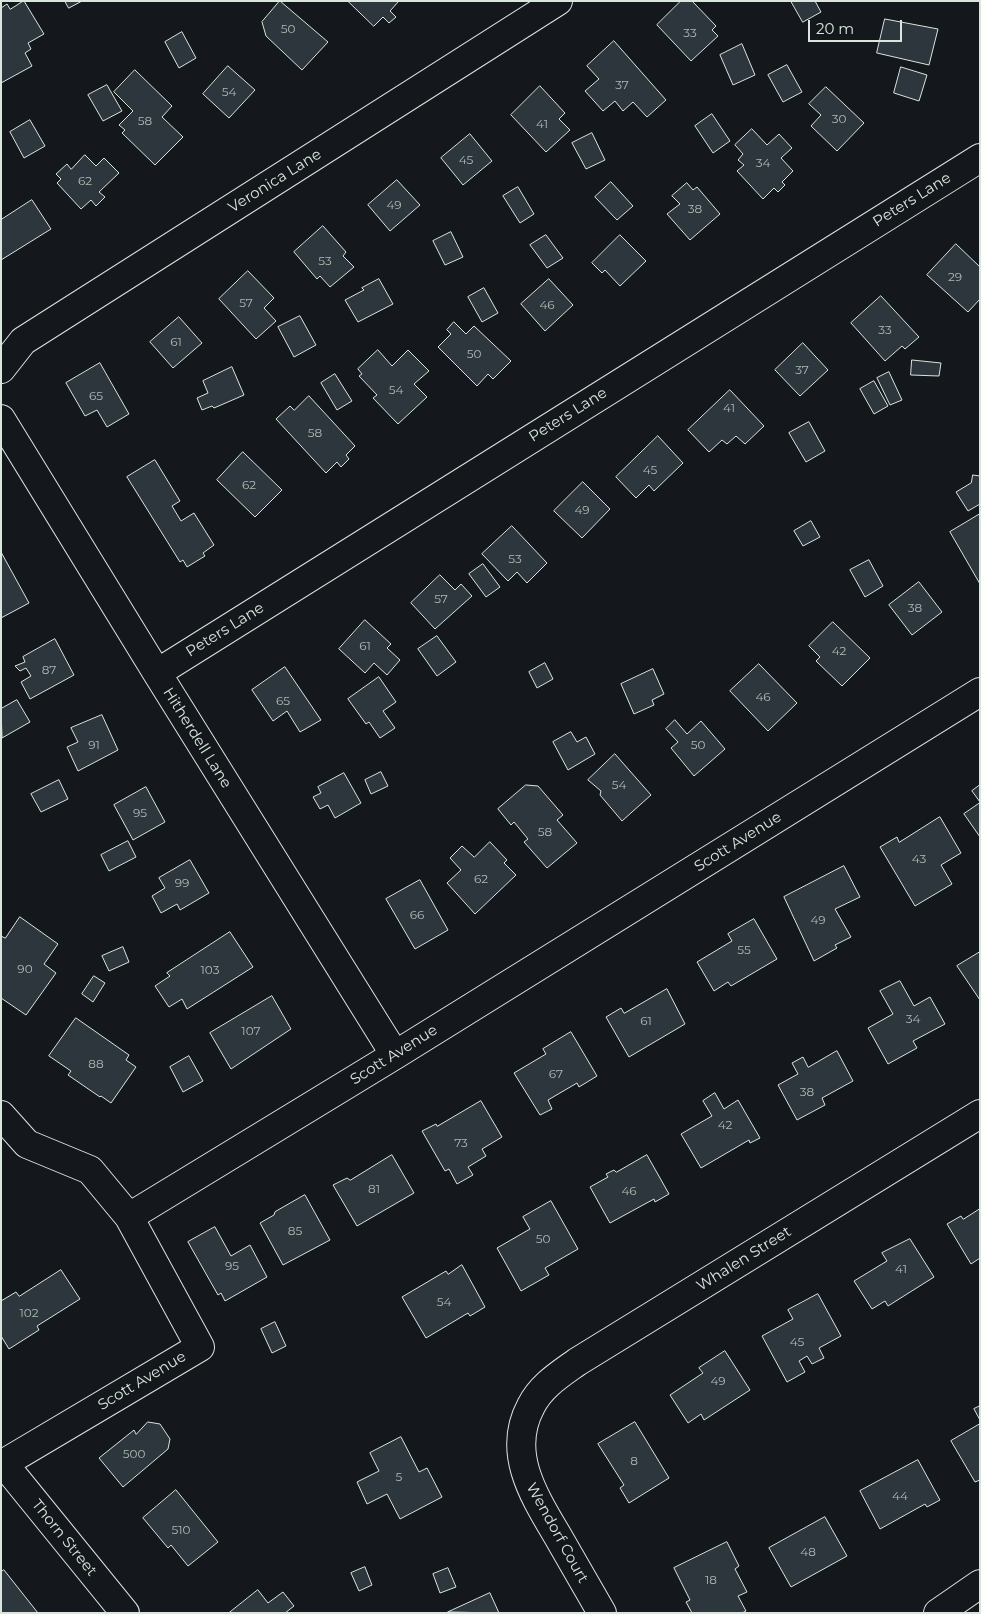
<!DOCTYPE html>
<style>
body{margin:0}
#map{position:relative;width:981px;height:1614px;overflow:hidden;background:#14181c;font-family:Montserrat,sans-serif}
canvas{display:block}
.frame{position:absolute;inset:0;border:2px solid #d8e6dc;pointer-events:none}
.scale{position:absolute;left:808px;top:20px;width:94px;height:22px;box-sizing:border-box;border:2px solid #d8e6dc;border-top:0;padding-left:6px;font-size:15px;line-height:18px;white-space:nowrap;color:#d8e6dc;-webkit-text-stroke:4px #14181c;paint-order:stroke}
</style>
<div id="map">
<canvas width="981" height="1614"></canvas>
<div class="frame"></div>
<div class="scale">20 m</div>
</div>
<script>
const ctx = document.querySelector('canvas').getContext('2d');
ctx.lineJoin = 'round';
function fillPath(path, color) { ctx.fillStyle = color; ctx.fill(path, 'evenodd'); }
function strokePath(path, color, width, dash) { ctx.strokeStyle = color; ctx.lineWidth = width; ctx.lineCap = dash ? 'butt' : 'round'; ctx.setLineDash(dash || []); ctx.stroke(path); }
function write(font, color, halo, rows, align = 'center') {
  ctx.font = font + ' Montserrat,sans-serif'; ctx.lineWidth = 4; ctx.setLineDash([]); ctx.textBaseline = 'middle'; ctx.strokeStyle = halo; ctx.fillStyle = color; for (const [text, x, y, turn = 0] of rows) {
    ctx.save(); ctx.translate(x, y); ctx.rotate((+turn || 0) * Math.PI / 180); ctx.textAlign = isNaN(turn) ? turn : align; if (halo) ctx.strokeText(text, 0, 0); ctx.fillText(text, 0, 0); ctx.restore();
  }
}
const building = new Path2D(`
 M24,1l20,33 -16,9 3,6 -6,4 7,13 -31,17v-75l6,-4 3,5z
 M65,1h17l-13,7z
 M280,1l48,41 -26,28 -36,-34 -4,-14z
 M348,1h51l-9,10 6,6 -7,6 -6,-6 -9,9z
 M681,1h11l24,25 -4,4 6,6 -27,25 -34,-36z
 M791,1h24l6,11 -18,10z
 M885,19l53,10 -9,36 -52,-12z
 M182,32l14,26 -17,10 -14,-26z
 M614,41l52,59 -19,17 -14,-15 -10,9 -8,-10 -12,10 -18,-20 14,-12 -12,-13z
 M742,44l13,31 -22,10 -13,-30z
 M787,65l15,27 -19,10 -15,-27z
 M228,66l27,24 -26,28 -26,-24z
 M901,67l26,8 -8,26 -25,-8z
 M135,70l37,36 -10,11 21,20 -28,28 -33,-32 3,-3 -6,-5 14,-14 -19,-19z
 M107,85l15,26 -19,10 -15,-26z
 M540,86l25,27 -6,6 11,11 -24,22 -35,-37z
 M826,87l38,36 -27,28 -26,-25 10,-11 -12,-11z
 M712,114l18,27 -17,12 -18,-27z
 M30,120l15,26 -21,12 -14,-26z
 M752,129l15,16 12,-11 13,14 -11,10 12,13 -11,11 3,3 -7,7 -4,-4 -11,11 -26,-28 7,-6 -6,-5 5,-6 -8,-9z
 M592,133l13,27 -19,9 -14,-26z
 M470,134l22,27 -29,24 -22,-27z
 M85,155l11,11 8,-8 15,15 -20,19 6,5 -9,9 -5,-6 -10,9 -24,-26 4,-4 -5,-5 11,-10 4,5z
 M397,180l23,25 -30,26 -22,-26z
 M611,182l22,24 -16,14 -22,-23z
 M687,183l6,7 4,-3 23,27 -30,26 -23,-26 13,-10 -8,-8z
 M518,187l16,27 -14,9 -17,-27z
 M32,200l19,29 -50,31v-40z
 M323,226l23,26 -3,4 11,11 -24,20 -10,-11 -3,3 -23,-27z
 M451,232l12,25 -18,8 -12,-24z
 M546,235l17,23 -16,10 -17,-23z
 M620,235l26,26 -26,25 -15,-16 -3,3 -10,-10z
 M956,244l24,23v32l-12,13 -41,-37z
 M248,271l26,27 -10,10 12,13 -20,18 -37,-40z
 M379,279l14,25 -35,18 -13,-22 19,-10 -2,-2z
 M549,279l24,26 -28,26 -24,-27z
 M484,288l14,25 -16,9 -14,-25z
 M881,296l38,41 -14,12 -3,-3 -17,15 -34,-38z
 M300,316l16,29 -22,12 -16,-30z
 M179,317l23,26 -29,25 -23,-26z
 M454,322l12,12 8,-8 37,35 -18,18 -5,-5 -11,12 -39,-39 13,-13 -4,-4z
 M803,343l25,27 -28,26 -25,-26z
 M378,350l14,16 16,-16 21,21 -15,13 13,13 -29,27 -25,-26 4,-3 -18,-19 3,-2 -4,-5z
 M912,360l29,3 -2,13 -28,-1z
 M100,363l29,51 -22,13 -10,-17 -12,6 -19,-33z
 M232,367l12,28 -30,13 -2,-2 -10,4 -5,-12 11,-5 -5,-12z
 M889,372l13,28 -12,5 -13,-27z
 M335,374l17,27 -15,9 -16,-27z
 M874,381l14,25 -14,8 -14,-25z
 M730,390l34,36 -19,18 -9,-8 -9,8 -5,-4 -13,12 -21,-22z
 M309,396l46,50 -9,9 3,4 -8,8 -4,-5 -11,11 -50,-54 14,-13 4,4z
 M809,422l16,29 -19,11 -17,-29z
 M658,436l25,27 -29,28 -5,-6 -13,13 -20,-21z
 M243,452l39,38 -27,27 -38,-37z
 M155,460l25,41 -8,5 9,15 13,-8 20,32 -11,8 2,3 -18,11 -4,-7 -3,2 -53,-85z
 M973,475l7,1v28l-12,7 -12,-19 15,-9z
 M583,482l27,27 -28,29 -28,-27z
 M980,514v70l-30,-52z
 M811,521l9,16 -17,9 -9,-15z
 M512,526l35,37 -20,20 -10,-11 -9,9 -26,-27z
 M1,552l28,51 -28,15z
 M869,560l14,26 -18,11 -15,-27z
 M483,564l17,23 -14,10 -17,-23z
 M440,575l15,15 6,-6 11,12 -37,33 -24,-26z
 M919,582l23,30 -30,23 -23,-30z
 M365,620l26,24 -4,4 13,12 -13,15 -13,-12 -9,10 -26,-24z
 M833,622l37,36 -28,28 -26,-25 4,-4 -11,-11z
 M437,636l19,26 -19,14 -19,-27z
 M55,639l19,36 -44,24 -9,-17 10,-6 -5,-8 -6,3 -5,-5 10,-4 -2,-5z
 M545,663l8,16 -16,9 -8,-16z
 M759,664l38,39 -29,28 -38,-40z
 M285,667l36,53 -21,12 -13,-21 -14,10 -21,-31z
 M653,669l11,25 -12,6 2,5 -20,9 -13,-30z
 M379,677l17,25 -13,9 12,17 -15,10 -11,-16 -3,2 -18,-25z
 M17,700l13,22 -28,16 -1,-29z
 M102,715l16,35 -40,21 -11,-24 11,-5 -7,-14z
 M675,720l12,14 14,-13 24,28 -31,27 -23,-28 7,-6 -12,-13z
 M571,732l6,10 9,-5 9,17 -27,16 -15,-28z
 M615,754l36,41 -29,26 -22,-26 1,-4 -13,-11z
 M381,772l7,14 -17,8 -6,-14z
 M344,773l17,30 -26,15 -7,-13 -8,4 -7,-12 8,-4 -3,-6z
 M59,780l9,19 -27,13 -10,-18z
 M526,785l12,1 25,29 -6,5 20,23 -30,25 -23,-26 4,-3 -14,-17 -3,3 -13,-16z
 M980,785v17l-8,-11z
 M146,787l19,35 -32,18 -19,-35z
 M980,803v34l-16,-23z
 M940,817l21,36 -20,12 11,19 -37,22 -35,-59 17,-10 2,5z
 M128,841l8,16 -27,14 -8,-16z
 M490,842l17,18 -3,3 12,12 -41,39 -28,-31 14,-13 -11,-12 12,-12 12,11z
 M190,860l19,33 -29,17 -3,-6 -16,9 -9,-17 13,-8 -6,-10z
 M844,866l16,31 -25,12 16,28 -16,8 2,3 -23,13 -30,-64z
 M420,880l28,50 -33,19 -29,-50z
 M20,917l38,27 -14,20 12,9 -30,42 -25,-17v-62l4,2z
 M754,919l23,40 -46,27 -3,-4 -14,9 -17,-29 35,-21 -4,-7z
 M230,932l23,35 -66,42 -5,-10 -13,8 -14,-21 15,-10 -3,-3z
 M123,947l6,15 -20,9 -7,-15z
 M980,952v48l-23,-34z
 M94,976l11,7 -12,19 -11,-8z
 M900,981l14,25 16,-9 15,27 -32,17 4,7 -29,16 -20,-36 25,-14 -13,-23z
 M667,989l18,35 -56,33 -23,-40 15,-9 3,5z
 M272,996l19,33 -60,40 -21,-36z
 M76,1018l53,37 -3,5 10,7 -25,36 -10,-7 -1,1 -32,-22 3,-4 -22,-15z
 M571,1032l26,44 -18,11 -2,-4 -29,17 4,9 -12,6 -26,-42 32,-19 -3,-5z
 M837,1051l16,30 -31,17 3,7 -28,15 -19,-35 20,-11 -6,-11 11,-6 5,10z
 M189,1056l14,25 -20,11 -13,-25z
 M715,1093l9,16 14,-9 22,38 -10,5 -1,-3 -48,28 -20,-34 31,-18 -9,-15z
 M481,1101l21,36 -20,12 4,7 -18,11 5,8 -16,9 -8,-15 -4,2 -23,-40 14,-7 1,2z
 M392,1155l22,38 -57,33 -24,-41 14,-7 3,2z
 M647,1155l22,39 -14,8 -1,-3 -44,24 -20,-36 18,-10 -2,-3 8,-4 2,2z
 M305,1195l25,45 -47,25 -23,-42 14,-8 1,-3z
 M551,1201l27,48 -33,19 4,7 -28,16 -24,-43 33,-19 -7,-12z
 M980,1209v49l-9,6 -24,-40 14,-8 2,3z
 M215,1227l16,29 19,-11 17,32 -42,24 -4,-8 -3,2 -30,-53z
 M910,1239l24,38 -46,29 -3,-5 -13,8 -18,-28 33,-20 -5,-8z
 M462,1265l23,42 -15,9 -2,-3 -42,25 -24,-41 44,-26 2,3z
 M61,1270l19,29 -43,27 2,4 -30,19 -8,-13v-35l15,-9 3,4z
 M818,1294l23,42 -22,12 5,10 -12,6 -5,-8 -8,5 6,11 -18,10 -25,-46 31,-17 -5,-9z
 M275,1322l11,24 -14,7 -11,-24z
 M725,1351l25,39 -46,30 -3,-6 -13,9 -18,-28 33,-22 -4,-5z
 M980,1406v14l-6,-11z
 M148,1422l12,2 10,15 -2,10 -45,38 -24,-29 35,-28 2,4z
 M635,1422l34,56 -40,25 -9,-15 4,-3 -26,-41z
 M980,1424v56l-5,2 -24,-41z
 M401,1437l18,35 8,-4 15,29 -42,22 -13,-25 -20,10 -10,-22 22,-11 -9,-18z
 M918,1460l22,40 -13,7 -2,-3 -45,25 -20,-38z
 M176,1490l42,52 -30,24 -17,-21 -3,3 -25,-30z
 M825,1517l22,39 -56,31 -22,-39z
 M727,1542l12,24 -4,3 12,23 -9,4 8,15 -4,2h-50l-6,-11 4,-2 -16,-32z
 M365,1567l7,18 -13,6 -8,-18z
 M448,1568l8,19 -16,6 -7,-19z
 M4,1570l34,43h-37v-41z
 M258,1590l10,13 15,-11 11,14 -9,7h-56z
 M490,1593l9,20 -51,-1z`);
fillPath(building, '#2c363c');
strokePath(building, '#d8e6dc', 1);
const minor = new Path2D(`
 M1,369l22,-28 535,-340
 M1,419l156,254 238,382
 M157,673l823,-515
 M1,1115l26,29 63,26 39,47 71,130 -199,118
 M129,1217l266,-162 585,-363
 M4,1464l121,149
 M602,1613c-14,-24 -28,-49 -42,-73 -24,-41 -55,-86 -29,-134 10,-20 28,-31 46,-44l403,-248
 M938,1613l42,-29`);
strokePath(minor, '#d8e6dc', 30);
strokePath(minor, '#14181c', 28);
write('12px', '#adbab4', null, [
 ["50",288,29],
 ["33",690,33],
 ["37",622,85],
 ["54",229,92],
 ["30",839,119],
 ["58",145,121],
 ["41",542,124],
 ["45",466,160],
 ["34",763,163],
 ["62",85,181],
 ["49",394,205],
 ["38",695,209],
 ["53",325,261],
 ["29",955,277],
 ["57",246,303],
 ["46",547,305],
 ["33",885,330],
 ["61",176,342],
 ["50",474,354],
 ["37",802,370],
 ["54",396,390],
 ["65",96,396],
 ["41",729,408],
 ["58",315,433],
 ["45",650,470],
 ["62",249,485],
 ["49",582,510],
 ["53",515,559],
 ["57",441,599],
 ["38",915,608],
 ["61",365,646],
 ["42",839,651],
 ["87",49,670],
 ["46",763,697],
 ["65",283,701],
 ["91",94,745],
 ["50",698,745],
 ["54",619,785],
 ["95",140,813],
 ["58",545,832],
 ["43",919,859],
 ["62",481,879],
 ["99",182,883],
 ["66",417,915],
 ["49",818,920],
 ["55",744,950],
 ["90",25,969],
 ["103",210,970],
 ["34",913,1019],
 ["61",646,1021],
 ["107",251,1031],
 ["88",96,1064],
 ["67",556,1074],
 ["38",807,1092],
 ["42",725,1125],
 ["73",461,1143],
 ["81",374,1189],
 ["46",629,1191],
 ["85",295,1231],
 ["50",543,1239],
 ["95",232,1266],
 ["41",901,1269],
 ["54",444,1302],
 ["102",29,1313],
 ["45",797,1342],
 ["49",718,1381],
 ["500",134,1454],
 ["8",634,1461],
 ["5",399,1477],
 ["44",900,1496],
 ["510",181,1530],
 ["48",808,1552],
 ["18",711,1580]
]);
write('15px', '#d8e6dc', '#14181c', [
 ["Veronica Lane",275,181,-32],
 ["Peters Lane",912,200,-32],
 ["Peters Lane",568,415,-32],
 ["Peters Lane",225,630,-32],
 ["Hitherdell Lane",197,738,58],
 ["Scott Avenue",738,842,-32],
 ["Scott Avenue",394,1055,-32],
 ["Whalen Street",744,1259,-32],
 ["Scott Avenue",142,1381,-31],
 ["Wendorf Court",557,1533,61],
 ["Thorn Street",64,1538,51]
]);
</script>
